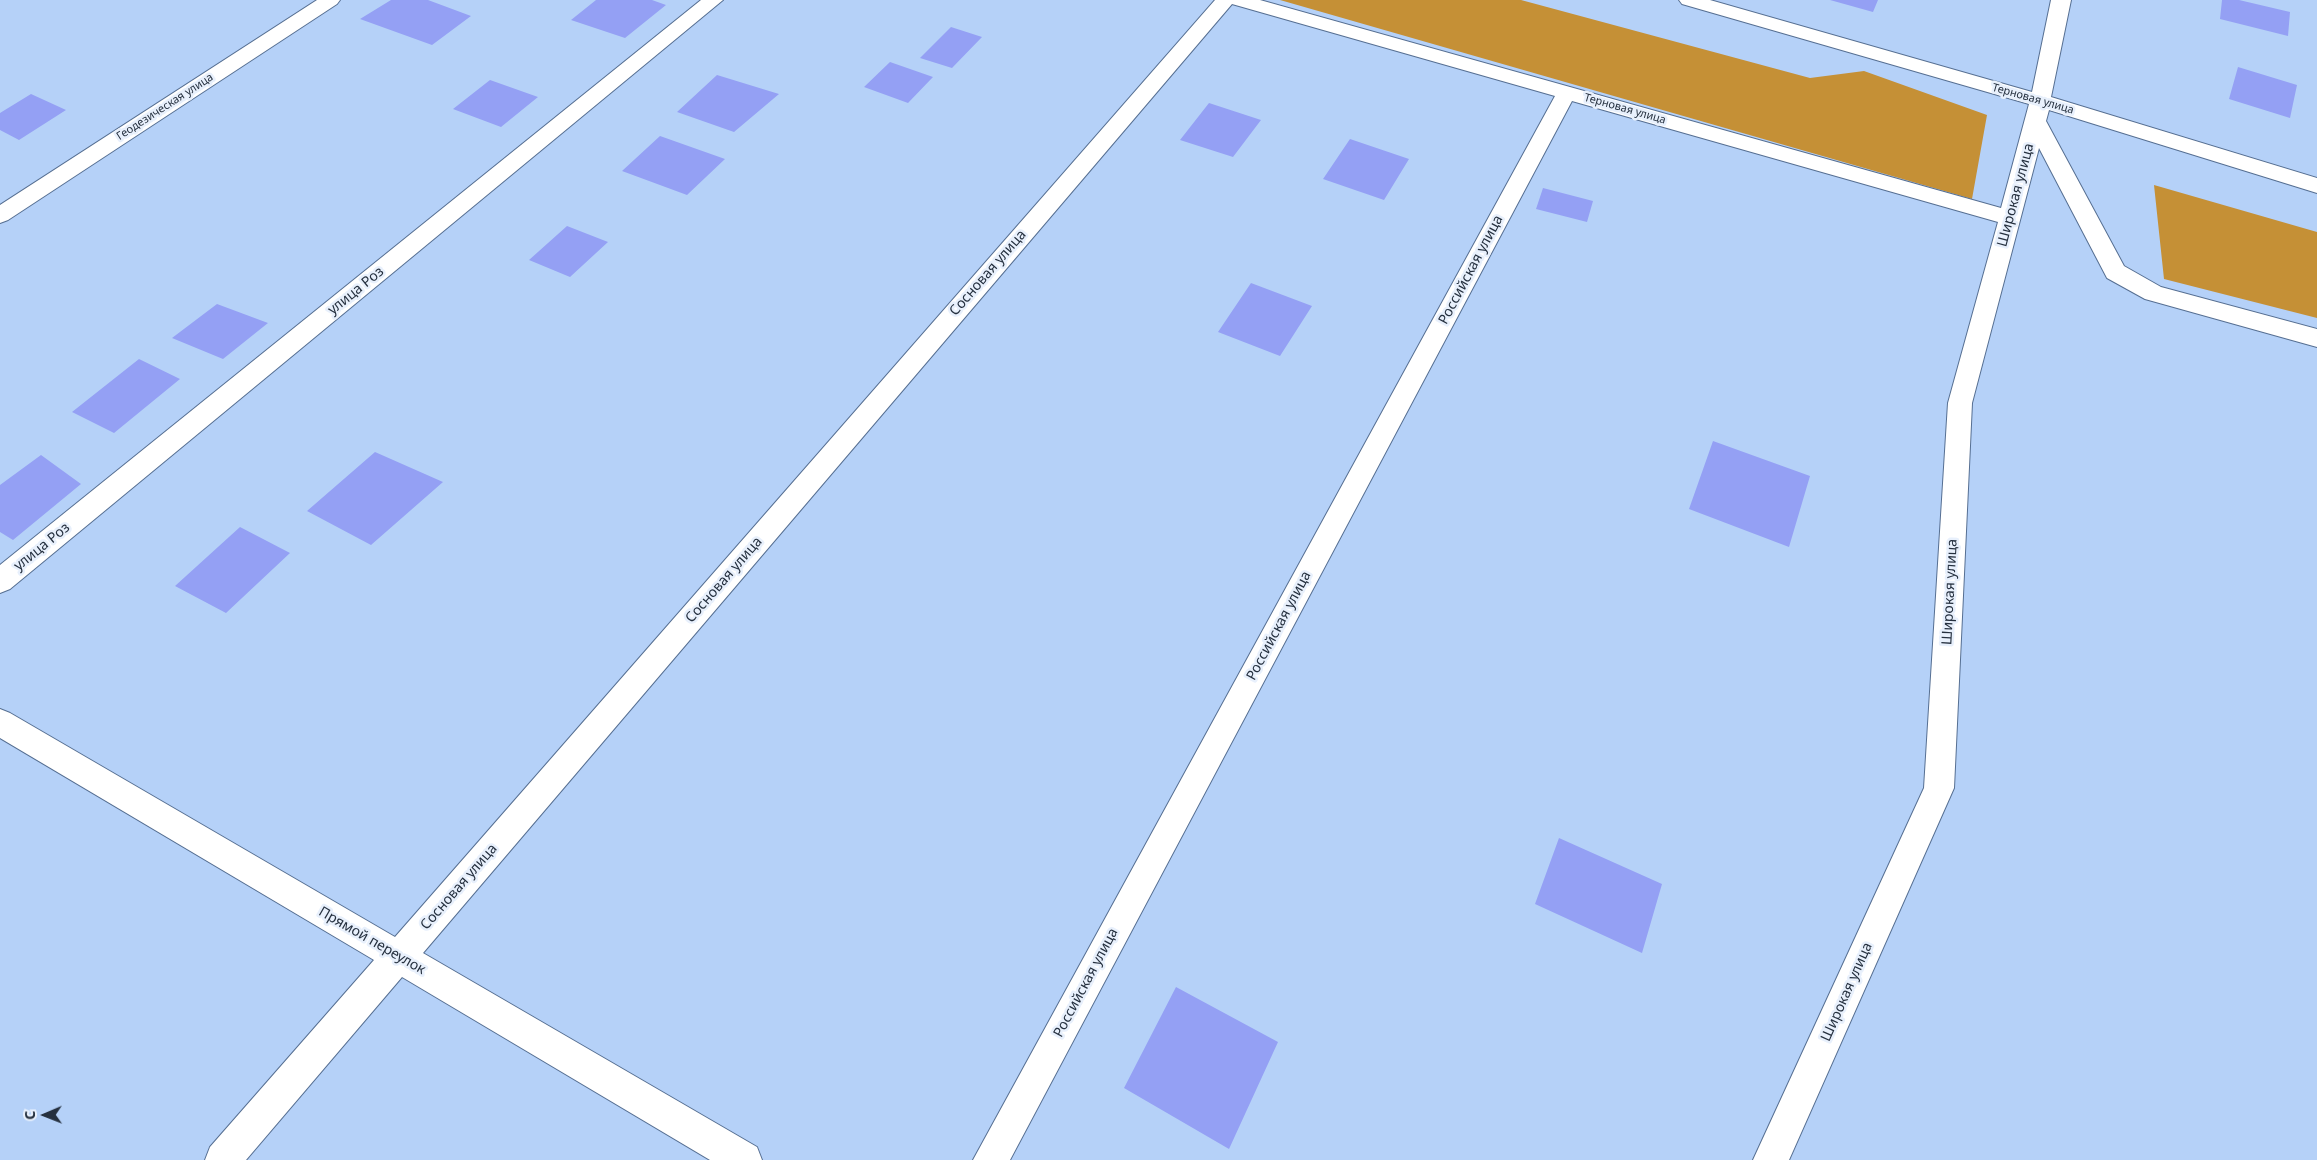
<!DOCTYPE html>
<meta charset="utf-8">
<style>
body{margin:0}
#map{position:relative;width:2317px;height:1160px;overflow:hidden;background:#b5d1f8;font-family:"Noto Sans",sans-serif}
canvas{display:block}
.north{position:absolute;left:20px;top:1090px;width:50px;height:50px;-webkit-text-stroke:4px #e8f0fc;paint-order:stroke;rotate:269deg;font-size:14px;font-weight:700;line-height:20px;text-align:center;color:#25303f}
.north::after{content:'';display:block;margin:auto;width:18px;height:22px;background:#25303f;clip-path:polygon(50% 0,100% 100%,50% 72%,0 100%)}
</style>
<div id="map">
<canvas width="2317" height="1160"></canvas>
<div class="north">С</div>
</div>
<script>
const ctx = document.querySelector('canvas').getContext('2d');
ctx.lineJoin = 'round';
function fillPath(path, color) { ctx.fillStyle = color; ctx.fill(path, 'evenodd'); }
function strokePath(path, color, width, dash) { ctx.strokeStyle = color; ctx.lineWidth = width; ctx.lineCap = dash ? 'butt' : 'round'; ctx.setLineDash(dash || []); ctx.stroke(path); }
function write(font, color, halo, rows, align = 'center') {
  ctx.font = font + ' "Noto Sans",sans-serif'; ctx.lineWidth = 5; ctx.setLineDash([]); ctx.textBaseline = 'middle'; ctx.strokeStyle = halo; ctx.fillStyle = color; for (const [text, x, y, turn = 0] of rows) {
    ctx.save(); ctx.translate(x, y); ctx.rotate((+turn || 0) * Math.PI / 180); ctx.textAlign = isNaN(turn) ? turn : align; if (halo) ctx.strokeText(text, 0, 0); ctx.fillText(text, 0, 0); ctx.restore();
  }
}
fillPath(new Path2D(`
 M1280,0h241l289,78 54,-7 123,44 -15,84z
 M2154,185l163,47v86l-153,-39z`), '#c59036');
fillPath(new Path2D(`
 M391,0h37l43,16 -39,29 -72,-26z
 M596,0h56l14,5 -41,33 -54,-18z
 M1830,0h48l-5,12z
 M2222,0h17l51,12 -2,24 -68,-17z
 M951,27l31,10 -30,31 -32,-10z
 M890,62l43,15 -25,26 -44,-16z
 M2238,67l59,18 -7,33 -61,-19z
 M717,75l62,19 -45,38 -57,-20z
 M490,80l48,17 -37,30 -48,-18z
 M31,94l35,16 -47,30 -19,-10v-17z
 M1209,103l52,17 -28,37 -53,-17z
 M660,136l65,23 -38,36 -65,-24z
 M1350,139l59,20 -25,41 -61,-21z
 M1543,188l50,13 -6,21 -51,-13z
 M567,226l41,16 -38,35 -41,-17z
 M1251,283l61,23 -32,50 -62,-24z
 M217,304l51,19 -45,36 -51,-21z
 M139,359l41,20 -66,54 -42,-21z
 M1713,441l97,35 -21,71 -100,-38z
 M375,452l68,30 -72,63 -64,-34z
 M41,455l40,29 -68,56 -13,-8v-47z
 M240,527l50,26 -64,60 -51,-27z
 M1559,838l103,46 -20,69 -107,-49z
 M1176,987l102,55 -49,107 -105,-61z`), '#94a0f4');
const minor = new Path2D(`
 M317,0h23l-3,4 -329,216 -8,3v-18z
 M701,0h22l-713,589 -10,4v-28z
 M1215,0h45l741,208 28,-104 -347,-100 -3,-4h31l322,92 19,-92h20l-20,97 266,81v15l-268,-83 -3,11 78,145 37,21 156,42v18l-172,-48 -38,-21 -68,-130 -67,255 -18,385 -165,372h-36l171,-372 24,-385 50,-181 -426,-121 -562,1059h-37l582,-1064 -323,-92 -809,949 334,194 5,13h-52l-308,-183 -156,183h-41l5,-13 164,-187 -374,-222v-29l10,4 385,224z`);
strokePath(minor, '#566f92', 2);
fillPath(minor, '#fff');
write('11px', '#25303f', '#e8f0fc', [
 ["Терновая улица",2033,99,16],
 ["Геодезическая улица",165,107,-33],
 ["Терновая улица",1625,109,16]
]);
write('14px', '#25303f', '#e8f0fc', [
 ["Широкая улица",2016,195,-75],
 ["Российская улица",1471,270,-62],
 ["Сосновая улица",988,273,-49],
 ["улица Роз",356,291,-39],
 ["улица Роз",42,547,-39],
 ["Сосновая улица",724,580,-49],
 ["Широкая улица",1950,592,-87],
 ["Российская улица",1279,626,-62],
 ["Сосновая улица",459,887,-49],
 ["Прямой переулок",372,941,30],
 ["Российская улица",1086,983,-62],
 ["Широкая улица",1847,992,-66]
]);
</script>
